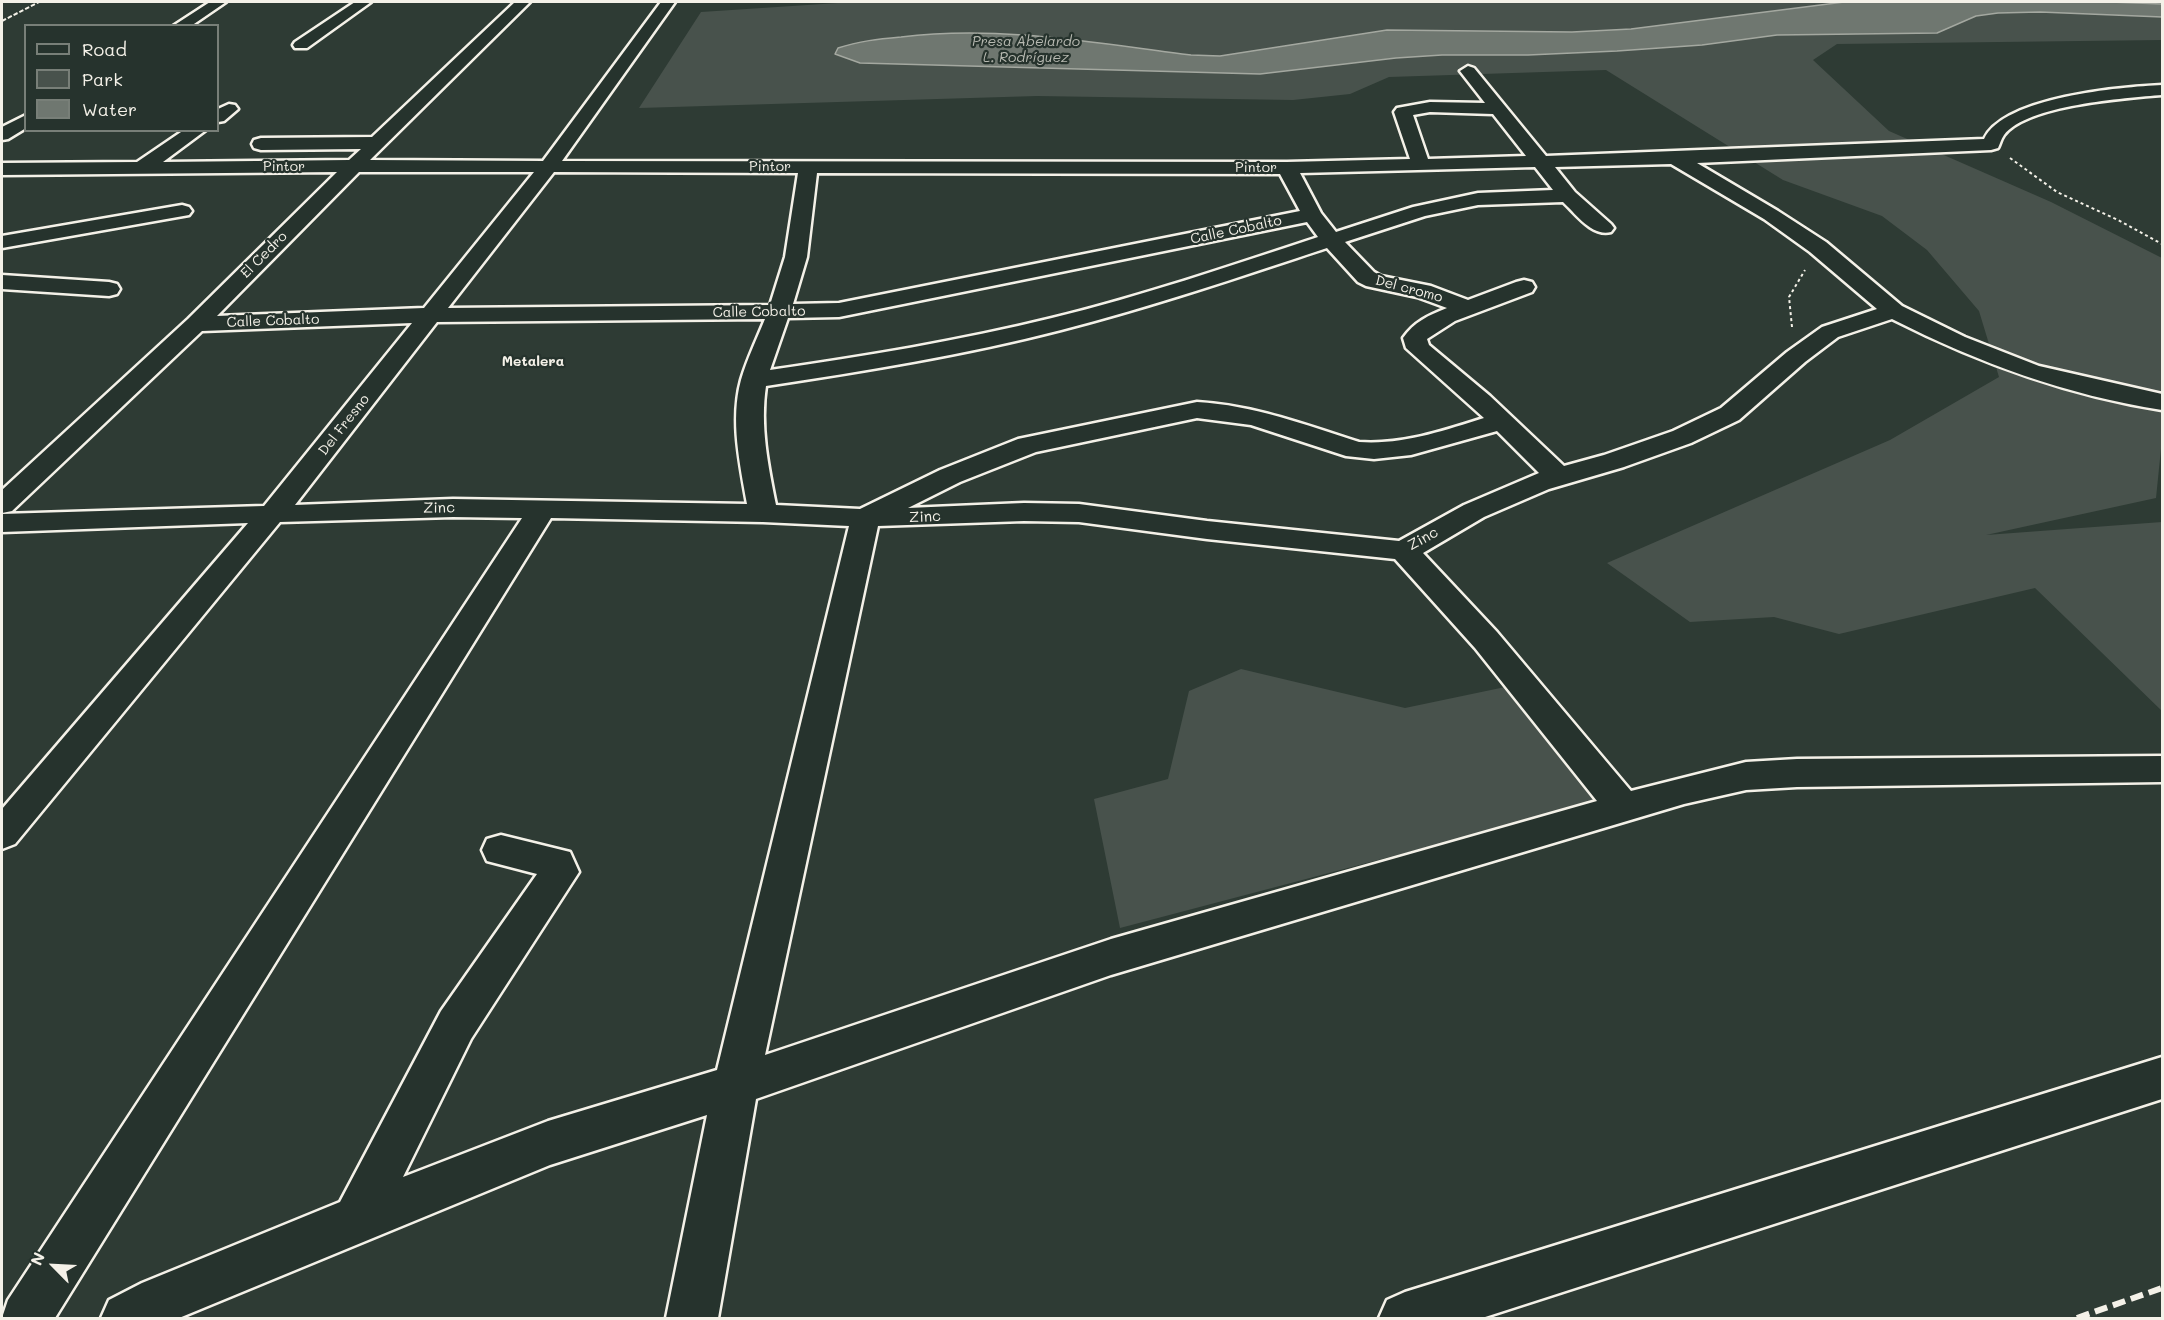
<!DOCTYPE html>
<meta charset="utf-8">
<style>
body{margin:0}
#map{position:relative;width:2164px;height:1320px;overflow:hidden;background:#2e3b34;font-family:Mali,sans-serif}
canvas{display:block}
.frame{position:absolute;inset:0;border:3px solid #f4f1e8;pointer-events:none}
.legend{position:absolute;left:24px;top:24px;width:195px;height:108px;box-sizing:border-box;background:#26332d;border:2px solid #787f78;margin:0;padding:8px 10px;list-style:none;font-size:18px;color:#f4f1e8}
.legend li{display:flex;align-items:center;gap:12px;height:30px}
.legend b{width:30px;border:2px solid #787f78}
.north{position:absolute;left:24px;top:1236px;width:60px;height:60px;-webkit-text-stroke:4px #26332d;paint-order:stroke;rotate:294deg;font-size:16px;font-weight:700;line-height:24px;text-align:center;color:#f4f1e8}
.north::after{content:'';display:block;margin:auto;width:21px;height:27px;background:#f4f1e8;clip-path:polygon(50% 0,100% 100%,50% 72%,0 100%)}
</style>
<div id="map">
<canvas width="2164" height="1320"></canvas>
<div class="frame"></div>
<ul class="legend">
<li><b style="height:8px;background:#26332d"></b>Road</li>
<li><b style="height:16px;background:#48524c"></b>Park</li>
<li><b style="height:16px;background:#6f7770"></b>Water</li>
</ul>
<div class="north">N</div>
</div>
<script>
const ctx = document.querySelector('canvas').getContext('2d');
ctx.lineJoin = 'round';
function fillPath(path, color) { ctx.fillStyle = color; ctx.fill(path, 'evenodd'); }
function strokePath(path, color, width, dash) { ctx.strokeStyle = color; ctx.lineWidth = width; ctx.lineCap = dash ? 'butt' : 'round'; ctx.setLineDash(dash || []); ctx.stroke(path); }
function write(font, color, halo, rows, align = 'center') {
  ctx.font = font + ' Mali,sans-serif'; ctx.lineWidth = 4.5; ctx.setLineDash([]); ctx.textBaseline = 'middle'; ctx.strokeStyle = halo; ctx.fillStyle = color; for (const [text, x, y, turn = 0] of rows) {
    ctx.save(); ctx.translate(x, y); ctx.rotate((+turn || 0) * Math.PI / 180); ctx.textAlign = isNaN(turn) ? turn : align; if (halo) ctx.strokeText(text, 0, 0); ctx.fillText(text, 0, 0); ctx.restore();
  }
}
fillPath(new Path2D(`
 M853,2h1309v38l-325,4 -24,16 76,71 162,71 111,56v181l-6,59 -170,37 176,-13v189l-127,-123 -196,46 -65,-17 -84,5 -83,-59 283,-123 109,-63 -20,-66 -52,-61 -45,-34 -99,-36 -177,-110 -217,7 -39,17 -57,6 -256,-4 -398,12 62,-96z
 M1241,669l164,39 105,-22 96,114 -486,128 -26,-129 74,-20 21,-88z`), '#48524c');
const water = new Path2D(`
 M1844,2h266l52,2v13l-122,-5 -42,1 -22,3 -39,17 -160,2 -75,10 -85,6 -89,4h-86l-46,3 -136,16 -400,-11 -25,-9 3,-6c21,-7 41,-9 63,-11 98,-12 194,6 290,18l29,1 167,-26 185,2 59,-3z`);
fillPath(water, '#6f7770');
strokePath(water, '#a4a8a0', 1.5);
const minor = new Path2D(`
 M210,2h16l-35,24h-18z
 M355,2h16l-64,46h-12l-2,-3 2,-3z
 M515,2h15l-160,158 173,1 118,-159h14l-113,159 725,1 123,-3 -16,-47 3,-4 33,-6 55,1 -25,-32 8,-5 6,2 72,88 438,-17c20,-42 136,-52 178,-54v10c-37,3 -135,10 -158,40 -3,4 -4,9 -6,13l-7,2 -294,13 81,48 48,31 76,64 63,31 74,29 123,28v16c-96,-15 -183,-47 -270,-91l-54,18 -33,25 -66,58 -48,23 -67,24 -75,22 -65,28 -61,36 74,79 134,159 115,-29 51,-3 365,-3v26l-365,5 -51,3 -62,14 -573,171 -355,124 -38,219h-52l41,-203 -157,50 -371,153h-78l8,-18 33,-17 198,-81 101,-191 96,-137 -50,-13 -5,-11 5,-11 14,-4 69,17 9,20 -108,167 -68,138 145,-56 169,-51 132,-544 -86,-4 -212,-4 -496,800h-53l6,-18 514,-782 -69,-1 -173,5 -265,322 -13,5v-40l246,-286 -246,9v-18l262,-8 148,-183 -210,8 -190,180 -10,2v-23l186,-171 149,-147 -335,3v-12l135,-1 47,-32h22l-43,32 186,-2 12,-11 -100,1 -7,-2 -2,-4 2,-4 7,-2 111,-1zM1430,112l63,2 33,42 -98,3 -15,-44zM1671,164l93,55 46,33 67,57 -55,18 -35,25 -66,56 -48,23 -69,24 -40,11 -74,-70 -61,-51 -2,-6 28,-18 77,-29 3,-5 -3,-5 -8,-2 -8,2 -48,18 -37,-14 -50,-10 -7,-4 -29,-30 80,-26 53,-11 85,-3c13,12 29,35 48,30l3,-4 -3,-4 -36,-32 -20,-25zM1535,167l18,23 -75,3 -65,14 -77,25 -15,-19 -21,-40zM359,172h175l-110,136 -207,8zM554,172l244,1 -13,84 -15,48 -322,3zM817,173l463,1 20,37 -461,92 -46,1 14,-47zM1307,222l11,15c-88,29 -176,59 -266,81 -93,23 -187,38 -282,52l18,-52 51,-1zM1327,248l31,34 8,4 51,11 30,11c-18,7 -33,14 -44,30l3,10 78,70c-42,13 -81,27 -125,24 -53,-17 -106,-37 -162,-40l-179,37 -78,31 -80,39 -84,-4c-8,-40 -16,-79 -10,-119 99,-15 198,-31 295,-56 90,-23 178,-53 266,-82zM765,319c-8,20 -18,40 -24,61 -11,40 -1,84 6,124l-294,-5 -158,6 142,-183zM1197,418l54,7 95,31 28,3 37,-4 86,-24 42,42 -75,32 -65,36 -192,-20 -128,-17 -55,-1 -116,5 52,-26 76,-30zM1024,521l55,1 128,17 188,20 80,89 122,153 -486,138 -346,116 113,-529z
 M229,104l6,1 3,4 -14,12 -6,1v-13z
 M26,115v13l-18,11 -6,1v-13z
 M182,205l7,2 3,4 -3,4 -187,33v-12z
 M2,275l107,7 8,2 3,5 -3,5 -8,2 -107,-7z
 M2162,1057v42l-680,219h-103l8,-18 18,-8z`);
strokePath(minor, '#f4f1e8', 5);
strokePath(new Path2D(`
 M2010,158l47,34 61,28 44,24
 M1792,327l-3,-30 16,-27`), '#f4f1e8', 2, [3, 3]);
fillPath(minor, '#26332d');
strokePath(new Path2D(`
 M2,21l37,-19`), '#f4f1e8', 2, [4.5, 2]);
strokePath(new Path2D(`
 M2077,1318l85,-30`), '#f4f1e8', 6, [13, 6]);
write('italic 14px', '#b8bab2', '#26332d', [
 ["Presa Abelardo",1026,42],
 ["L. Rodríguez",1026,58]
]);
write('14px', '#f4f1e8', '#26332d', [
 ["Pintor",284,167],
 ["Pintor",770,167],
 ["Pintor",1256,168],
 ["Calle Cobalto",1236,230,-12],
 ["El Cedro",264,255,-45],
 ["Del cromo",1409,289,15],
 ["Calle Cobalto",759,312,-1],
 ["Calle Cobalto",273,321,-2],
 ["Del Fresno",344,425,-52]
]);
write('bold 14px', '#f4f1e8', '#26332d', [
 ["Metalera",533,362]
]);
write('15px', '#f4f1e8', '#26332d', [
 ["Zinc",439,508,-1],
 ["Zinc",925,517,-3],
 ["Zinc",1423,539,-29]
]);
</script>
